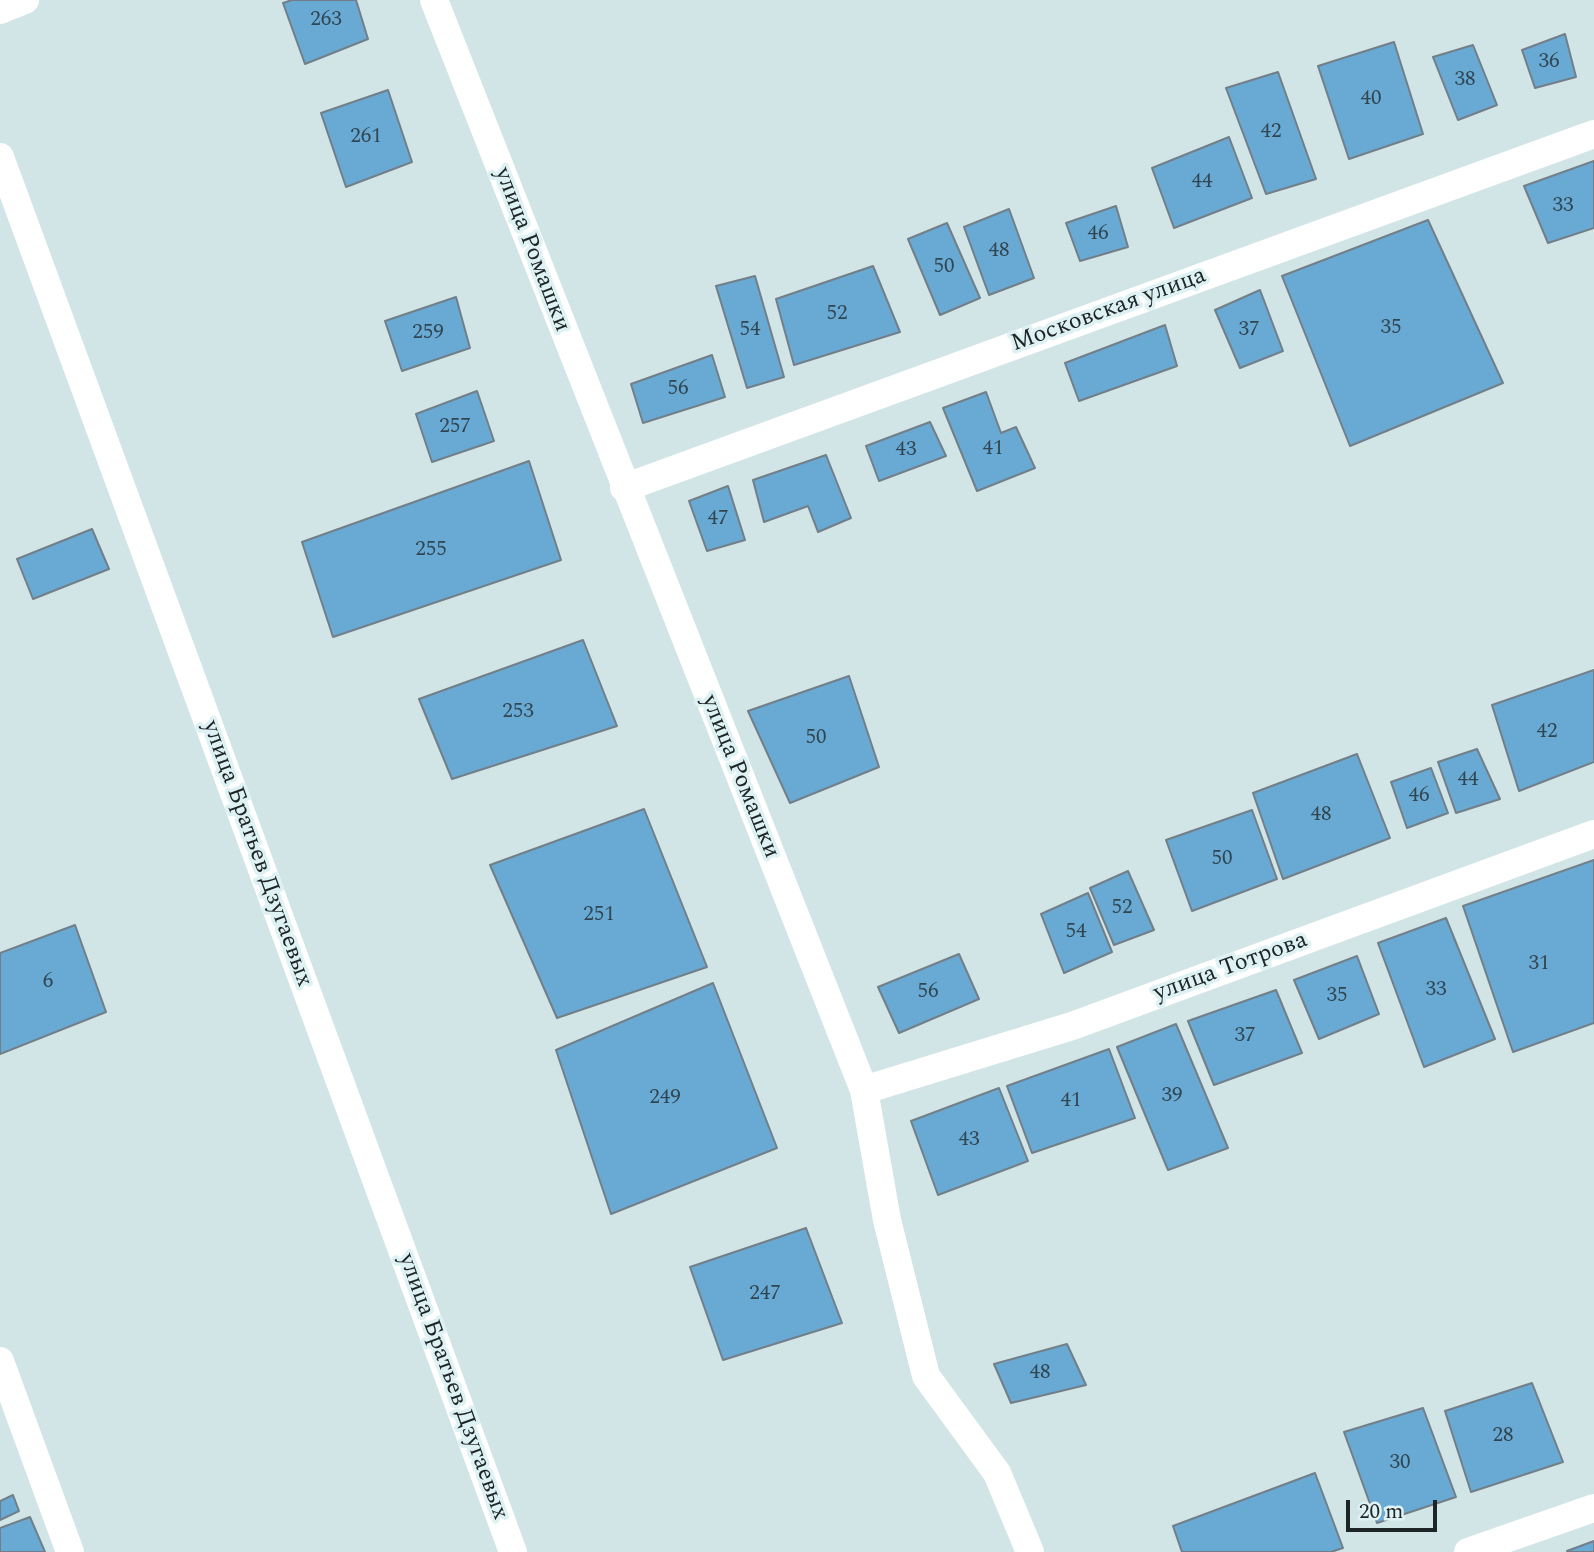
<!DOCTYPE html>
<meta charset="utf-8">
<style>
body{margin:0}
#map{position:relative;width:1594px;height:1552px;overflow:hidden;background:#d1e4e6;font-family:Spectral,serif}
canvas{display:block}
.scale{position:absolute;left:1346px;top:1500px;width:91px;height:32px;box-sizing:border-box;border:4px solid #1d2425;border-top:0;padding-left:9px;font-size:21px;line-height:24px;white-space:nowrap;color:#1d2425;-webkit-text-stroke:5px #def1f3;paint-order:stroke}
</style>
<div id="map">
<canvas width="1594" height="1552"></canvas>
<div class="scale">20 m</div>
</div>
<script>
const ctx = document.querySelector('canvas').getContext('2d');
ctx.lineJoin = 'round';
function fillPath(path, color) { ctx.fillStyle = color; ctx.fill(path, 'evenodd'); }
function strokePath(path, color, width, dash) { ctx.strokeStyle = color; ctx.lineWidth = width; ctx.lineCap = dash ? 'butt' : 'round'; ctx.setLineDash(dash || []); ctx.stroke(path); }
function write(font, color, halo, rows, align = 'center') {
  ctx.font = font + ' Spectral,serif'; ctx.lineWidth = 7; ctx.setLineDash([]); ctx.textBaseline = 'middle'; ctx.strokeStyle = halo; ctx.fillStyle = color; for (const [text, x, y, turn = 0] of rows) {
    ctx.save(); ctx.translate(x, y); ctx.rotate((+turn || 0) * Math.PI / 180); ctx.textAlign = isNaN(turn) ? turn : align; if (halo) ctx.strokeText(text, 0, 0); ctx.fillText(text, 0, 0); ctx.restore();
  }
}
const building = new Path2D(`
 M292,0h64l12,39 -63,25 -22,-61z
 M1565,34l11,43 -41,11 -13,-38z
 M1394,42l29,92 -74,25 -31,-93z
 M1473,45l24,60 -39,15 -25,-63z
 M1278,72l38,107 -50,15 -40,-106z
 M388,90l24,72 -66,25 -25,-74z
 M1229,137l23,61 -78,30 -22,-60z
 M1594,161v67l-46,15 -24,-57z
 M1116,206l12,41 -48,14 -14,-38z
 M1009,209l25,69 -45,17 -25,-68z
 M1428,220l75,163 -153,63 -68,-170z
 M947,223l33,75 -40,17 -32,-76z
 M873,266l27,66 -106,33 -18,-66z
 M755,276l29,101 -37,11 -31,-102z
 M1260,290l23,61 -43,17 -25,-58z
 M456,297l14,51 -68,23 -17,-50z
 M1165,325l12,41 -98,35 -14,-38z
 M712,355l13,42 -82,26 -12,-39z
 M477,391l17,50 -62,21 -16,-48z
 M986,392l15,41 15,-6 19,41 -58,23 -34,-83z
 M930,422l16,34 -67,25 -13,-35z
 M826,455l25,63 -33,14 -10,-26 -44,16 -11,-42z
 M529,461l32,99 -228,77 -31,-95z
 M728,486l17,54 -38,11 -18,-50z
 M92,529l17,40 -76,30 -16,-40z
 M583,640l34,86 -165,53 -33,-80z
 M1594,670v92l-75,29 -27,-86z
 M849,676l30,91 -89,36 -42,-92z
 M1477,749l23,50 -44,14 -18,-51z
 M1357,754l33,84 -107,41 -30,-86z
 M1431,768l17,45 -41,15 -16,-46z
 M644,809l63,158 -150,51 -67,-153z
 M1252,810l25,69 -85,32 -26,-71z
 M1594,860v163l-81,29 -50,-146z
 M1128,871l26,59 -40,15 -24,-57z
 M1088,893l24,59 -48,21 -23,-59z
 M1446,918l49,121 -71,28 -46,-124z
 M75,925l31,87 -106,42v-101z
 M959,954l20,45 -80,34 -21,-46z
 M1357,956l22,58 -60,25 -25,-59z
 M713,983l64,165 -166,66 -55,-164z
 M1276,990l26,63 -88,32 -26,-64z
 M1176,1024l52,124 -60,22 -51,-123z
 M1109,1049l26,69 -103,35 -25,-67z
 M999,1088l29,73 -90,34 -27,-74z
 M806,1228l36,95 -119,37 -33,-93z
 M1067,1344l19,41 -75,18 -17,-39z
 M1532,1383l31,79 -92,30 -26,-81z
 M1423,1408l33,89 -79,26 -33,-91z
 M1315,1473l28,75 -12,4h-149l-9,-26z
 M13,1495l6,16 -19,9v-19z
 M30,1517l15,35h-45v-24z
 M1594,1541v11h-26l-1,-1z`);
fillPath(building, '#69aad5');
strokePath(building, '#727f88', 2);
strokePath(new Path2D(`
 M434,0l430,1090 23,130 39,156 71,97 33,79
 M0,10l25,-10
 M0,157l513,1395
 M624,488l970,-354
 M864,1090l208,-64 522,-192
 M0,1361l70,191
 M1468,1552l126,-44`), '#fff', 28);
write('21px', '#304651', null, [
 ["263",326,21],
 ["36",1549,63],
 ["38",1465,81],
 ["40",1371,100],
 ["42",1271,133],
 ["261",366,138],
 ["44",1202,183],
 ["33",1563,207],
 ["46",1098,235],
 ["48",999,252],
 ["50",944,268],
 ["52",837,315],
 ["35",1391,329],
 ["54",750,331],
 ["37",1249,331],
 ["259",428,334],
 ["56",678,390],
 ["257",455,428],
 ["41",993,450],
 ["43",906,451],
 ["47",718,520],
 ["255",431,551],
 ["253",518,713],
 ["42",1547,733],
 ["50",816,739],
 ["44",1468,781],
 ["46",1419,797],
 ["48",1321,816],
 ["50",1222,860],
 ["52",1122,909],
 ["251",599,916],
 ["54",1076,933],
 ["31",1539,965],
 ["6",48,983],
 ["33",1436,991],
 ["56",928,993],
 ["35",1337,997],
 ["37",1245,1037],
 ["39",1172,1097],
 ["249",665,1099],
 ["41",1071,1102],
 ["43",969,1141],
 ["247",765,1295],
 ["48",1040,1374],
 ["28",1503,1437],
 ["30",1400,1464]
]);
write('24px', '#1d2425', '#def1f3', [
 ["улица Ромашки",531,250,69],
 ["Московская улица",1109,311,-20],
 ["улица Ромашки",739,777,68],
 ["улица Братьев Дзугаевых",256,854,70],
 ["улица Тотрова",1231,968,-20],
 ["улица Братьев Дзугаевых",452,1387,70]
]);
</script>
